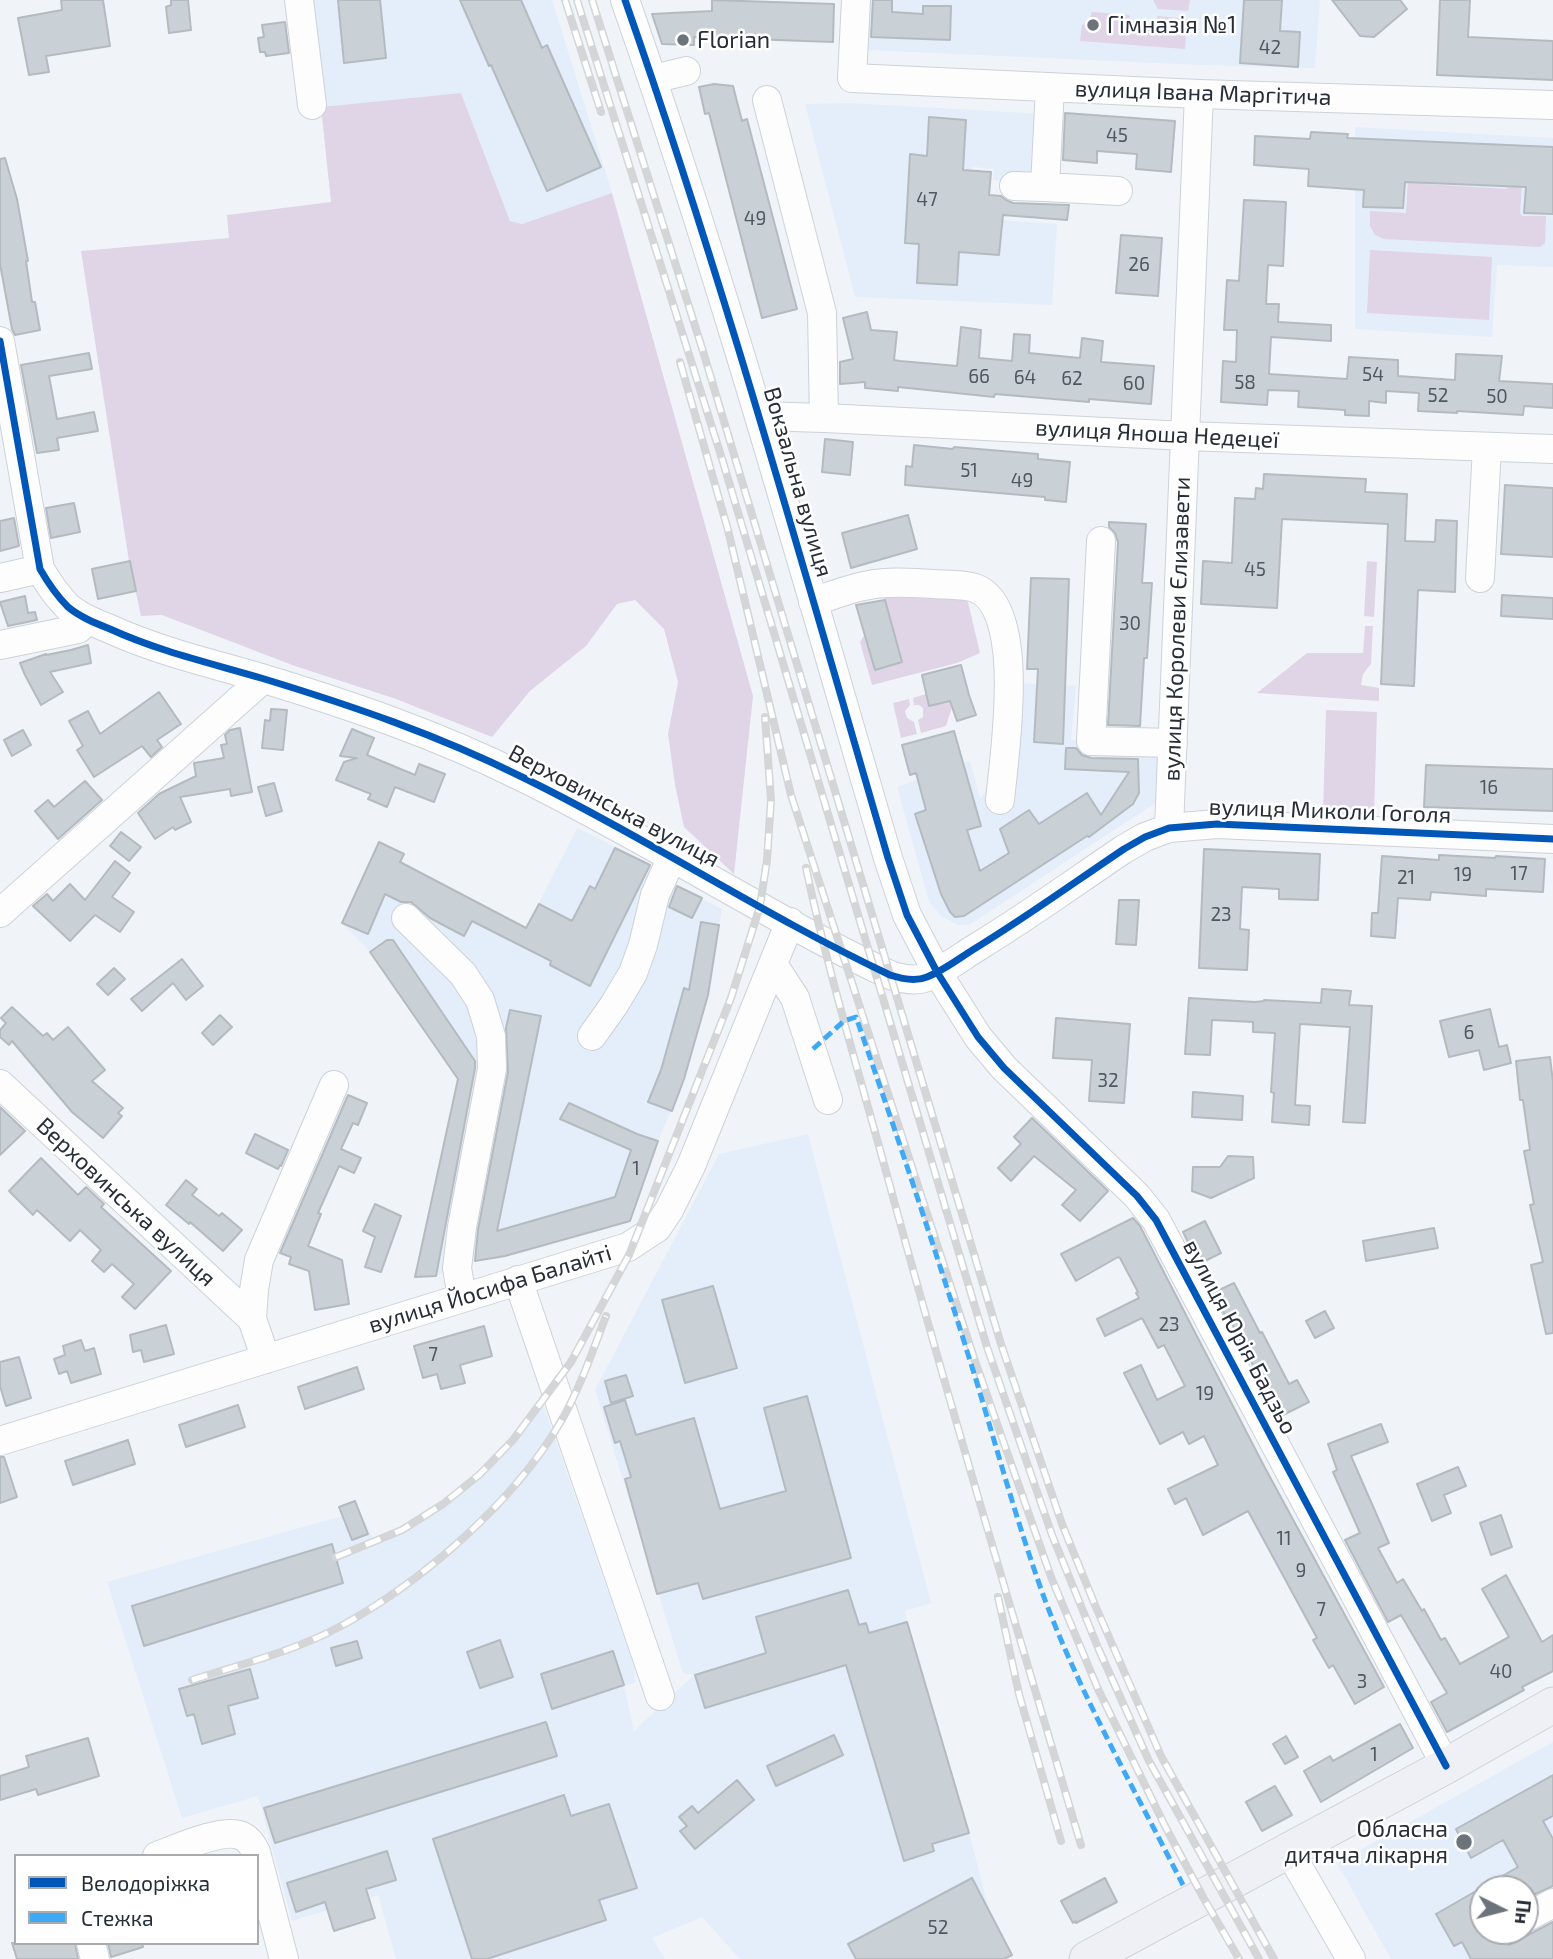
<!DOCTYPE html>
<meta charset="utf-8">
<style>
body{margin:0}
#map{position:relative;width:1553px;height:1959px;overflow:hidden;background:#f0f4f9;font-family:"Exo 2",sans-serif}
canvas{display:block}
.legend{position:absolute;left:14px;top:1854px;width:245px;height:91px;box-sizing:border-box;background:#fff;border:2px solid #a9abaf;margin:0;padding:9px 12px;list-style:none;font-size:21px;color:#272e37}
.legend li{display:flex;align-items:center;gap:14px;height:35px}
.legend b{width:35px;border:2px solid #a9abaf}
.north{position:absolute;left:1469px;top:1875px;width:70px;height:70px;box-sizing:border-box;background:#fff;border:2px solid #a9abaf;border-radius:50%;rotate:96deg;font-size:19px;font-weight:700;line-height:28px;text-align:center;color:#272e37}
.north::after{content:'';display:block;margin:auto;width:24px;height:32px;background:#6d737b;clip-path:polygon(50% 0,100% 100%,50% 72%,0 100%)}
</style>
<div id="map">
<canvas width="1553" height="1959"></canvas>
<ul class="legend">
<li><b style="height:9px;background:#0057b8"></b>Велодоріжка</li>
<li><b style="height:9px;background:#3fa9f5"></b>Стежка</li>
</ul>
<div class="north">Пн</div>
</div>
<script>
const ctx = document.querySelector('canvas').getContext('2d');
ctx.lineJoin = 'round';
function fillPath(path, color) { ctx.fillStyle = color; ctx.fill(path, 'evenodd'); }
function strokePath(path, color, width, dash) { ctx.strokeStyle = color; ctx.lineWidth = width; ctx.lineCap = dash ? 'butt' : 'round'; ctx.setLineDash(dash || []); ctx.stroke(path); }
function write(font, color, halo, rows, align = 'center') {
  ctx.font = font + ' "Exo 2",sans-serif'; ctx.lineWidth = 5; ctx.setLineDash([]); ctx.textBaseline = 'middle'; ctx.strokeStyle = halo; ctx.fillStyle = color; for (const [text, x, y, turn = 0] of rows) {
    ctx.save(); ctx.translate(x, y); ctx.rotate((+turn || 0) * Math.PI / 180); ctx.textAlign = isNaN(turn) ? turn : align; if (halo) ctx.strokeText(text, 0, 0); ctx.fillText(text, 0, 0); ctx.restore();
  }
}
fillPath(new Path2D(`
 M312,0h240l60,193 -90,31 -12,-3 -49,-128 -140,14z
 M869,0h451l-5,68 -114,-3 -334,-15z
 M849,103l194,11 -4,69 -46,-3 1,-11 -22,-2 -4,51 89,6 -5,81 -197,-8 -50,-193z
 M1355,127l198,11v129l-56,-2 -5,72 -137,-8z
 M994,682l82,4 -5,54 91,5 -5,57 -188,123h-11l-17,-9 -12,-15 -32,-114 73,-26 10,37 5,-5 16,-78z
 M577,828l76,38 -3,7 72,36 -14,86 -26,90 -24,56 -28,80 -125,35 -36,6 -33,14 -21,1 43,-198 -88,-127 -28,-29 37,-81 25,12 -3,7 125,67z
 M808,1134l123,469 -26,8 2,11 62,211 21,80 22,42 -8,4h-264l-38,-42 -50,21 13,21h-269l-18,-64 -86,26 -34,-125 -76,22 -75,-236 235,-66 -3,-9 16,-6 20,41 27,-12 41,-26 36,-29 34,-35 29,-39 92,266 1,16 -11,3 10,45 60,-56 -11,-2 -88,-283 124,-236z
 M1553,1742v217h-162l-54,-96zM1483,1889h42v42h-42z`), '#e4edfa');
fillPath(new Path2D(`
 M1153,0h37l-2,11 -30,-2z
 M1092,12l37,3c6,14 23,17 29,1l29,3 -2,30 -105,-8 2,-16 7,-4z
 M461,93l49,128 12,3 90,-31 141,503 -19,178 -50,-47 -9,-42 -7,-51 10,-52 -14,-53 -29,-29 -18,4 -31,42 -56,45 -38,46 -96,-38 -101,-33 -133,-51 -21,1 -12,-55 -48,-310 148,-13 -2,-23 104,-13 -10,-95z
 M1408,179h17v5l82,5 1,-6 14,1 -2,29 2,3h24l-1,27 -5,4 -156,-8 -9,-4 -5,-9v-15l36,2z
 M1370,250l122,7 -3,63 -122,-7z
 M1367,561l10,1 -3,55 -10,-1z
 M927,597l36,2 5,3 12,51 -23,10 -85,22 -12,-43 5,-8 37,27 -18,-63z
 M1365,626h8l-2,38 -8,10 -2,11 18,3v13l-122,-8 50,-40h56z
 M926,694l3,12 25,-5 -8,25 -25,7 -3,-13 5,-3v-9l-4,-3h-5l-1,-7z
 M909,699l1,6 -5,6 2,7 7,4 3,12 -16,4 -8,-35z
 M1326,710l51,2 -3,103 -51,-2z`), '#e0d4e7');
const building = new Path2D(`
 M61,0h42l7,46 -64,10 3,16 -20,3 -11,-57 44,-8z
 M171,0h17l3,30 -22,3 -3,-26 5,-2z
 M338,0h42l6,58 -42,5z
 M460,0h61l21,48 5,-3 54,122 -54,24 -56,-126 -2,1z
 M712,0l122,4 -1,38 -139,-5v8l-32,-1 -10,-30 60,-3z
 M873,0h19v12l31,2v-8h28l-1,34 -79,-3z
 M1244,0h38l-2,31 20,1 -2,35 -58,-4z
 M1332,0h68l7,9 -33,28 -14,-1z
 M1440,0h30l-2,37 85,4v39l-116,-5z
 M285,22l4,31 -23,3 -1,-4h-5l-2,-14 6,-1 -2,-12z
 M714,84l19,2 9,35 5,-2 50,190 -35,9 -53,-205 -4,1 -6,-27z
 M1065,113l110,8 -4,51 -35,-3 1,-15 -40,-3v12l-34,-3z
 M929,117l37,3 -3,50 28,2 -2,23 12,1 5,4 7,3 56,2 -2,15 -64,-5 -4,40 -40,-3 -2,33 -40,-2 2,-39 -14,-1 5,-89 17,2z
 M1311,132l37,2 -1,4 206,9v67l-29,-1 2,-26 -121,-5 -2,26 -40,-1 1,-17 -56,-4 1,-17 -55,-4 1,-29 55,3z
 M5,158l12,41 11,62h-2l6,41h3l5,28 -25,5 -3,-6 -12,-65v-105z
 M1244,200l42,2 -3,64 -15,-1 -2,39h13l-1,18 53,3v16l-60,-4 -2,37 78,5 2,-22 49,3v16l57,4 1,-26 46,2 -3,25 54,3v24l-29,-2 -1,9 -66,-4v2l-39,-2 1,-18 -33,-2v12l-17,-2v15l-24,-1v-5l-47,-3 1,-16 -31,-1 -1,15 -46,-3 2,-41 13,1 1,-32h-13l3,-50 12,1z
 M1121,235l41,3 -4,58 -42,-3z
 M867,312l4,18 26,2 -3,28 6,1 57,5 4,-39 20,3 -2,28 33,3 2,-27 16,1 -1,18 51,5 2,-20 21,3 -2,21 53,4 -3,38 -62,-5v3l-94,-8 -1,3 -96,-10v4l-33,-3v-6l-25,2v-22l13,-3 -10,-41z
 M89,353l3,16 -43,7 8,43 37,-7 4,19 -41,7 2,12 -22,3 -16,-88z
 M825,439l28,3 -3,33 -28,-3z
 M914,445l39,4 1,-2 84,7v5l32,3 -4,40 -21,-2v-3l-140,-12 1,-19 6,1z
 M1264,474l102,5 -1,13 42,2 -2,47 30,1 1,-22 21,1 -2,71 -37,-2 -4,96 -33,-2 7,-160 -106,-5 -5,89 -76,-4 2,-43 29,2 3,-65 20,1 1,-11 7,1z
 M1505,485l48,3v69l-52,-3z
 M74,503l6,29 -29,6 -5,-30z
 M908,515l9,34 -66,19 -9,-35z
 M14,518l5,28 -19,5v-30z
 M1109,522l37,2 -4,59h10l-5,75h-3l-4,68 -32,-1 10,-183 -3,-9 -6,-6z
 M130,561l6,30 -38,8 -6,-30z
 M1031,578l38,1 -6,165 -29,-2 4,-73h-11z
 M1502,595l51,3v21l-52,-3z
 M25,596l3,17 7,-1 2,8 -29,6 -8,-24z
 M885,600l17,62 -27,8 -19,-65z
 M88,645l3,18 -41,9 13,20 -22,13 -16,-30 -5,-12 26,-9v1l25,-5z
 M961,665l8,30 7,20 -19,6 -7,-20 -21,5 -7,-31z
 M159,692l22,32 -24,16 5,7 -11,10 -9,-11 -48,31 -17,-27 6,-4 -14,-25 19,-10 12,23z
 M271,709l16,1 -4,40 -21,-2 3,-28 5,1z
 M240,728l12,64 -21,4 -1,-7 -50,8 11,25 -16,8 -2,-3 -18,12 -17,-26 21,-19 37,-18 -2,-13 30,-5 -3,-13 6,-1 -2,-9 5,-5z
 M352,729l22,9 -7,17 48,20 4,-11 26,10 -11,28 -39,-15 -8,20 -19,-8 3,-5 -35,-14 8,-18 13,-4 -17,-2z
 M23,730l8,15 -19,11 -8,-16z
 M954,731l27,95 -14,4 13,41 29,-18 -9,-24 29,-19 10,14 48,-31 14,22 28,-43 -64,-3 1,-21h10l6,7 9,3 47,1 1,34 -6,11 -44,33 -2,-1 -123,80 -9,1 -5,-5 -9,-18 -26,-80 11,-4 -10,-37 -6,2 -8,-30z
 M1426,765l127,4v42l-129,-4z
 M85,781l17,19 -44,39 -23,-28 13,-11 6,7z
 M274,783l8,28 -16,5 -8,-29z
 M121,832l20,15 -12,14 -19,-15z
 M379,842l25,12 -4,8 126,66 13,-24 33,17 18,-35 5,3 20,-41 35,17 -60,121 -40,-21 1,-4 -79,-40 -8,15 -34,-18 -19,-16h-10l-16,-8 -17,40 -26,-11z
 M1204,849l116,5 -2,46 -39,-1v-10l-37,-2 -2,42 9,1 -2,40 -48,-2z
 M1439,855l56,3 1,-2 49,3 -2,33 -57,-3v7l-55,-4 -1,8 -32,-2 -3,40 -24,-2 1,-23h6l4,-57 57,4z
 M115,861l15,12 -18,24 22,15 -14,20 -25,-17 -25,26 -37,-35 14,-12 6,7 17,-17 15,16z
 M677,886l25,12 -10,20 -23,-11z
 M1119,900h20l-3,45 -20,-1z
 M701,922l18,3 -11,70 -24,84 -12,32 -24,-9 13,-32 23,-82 5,2z
 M387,940h6l82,121v7l-39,208 -21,1 43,-198 -88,-127z
 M182,959l21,27 -17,14 -13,-17 -31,28 -11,-12z
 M114,968l11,11 -17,16 -11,-11z
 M1322,989l29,2 -2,14 23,1 -7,117 -22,-1 7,-95 -50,-3 -5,81 15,1 -1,19 -37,-3 2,-29 -3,-1 4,-59 -22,-1v-10l-41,-2 -2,35 -25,-1 4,-56 66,4 9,-1v-1l57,3z
 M12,1007l31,29 4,-3 6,7 15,-13 37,43 -13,11 31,27 -5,5 4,3 -19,22 -31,-26 -60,-71 -3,4 -9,-8v-7l6,-7 -5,-5z
 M1490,1009l9,38 8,-2 4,18 -27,7 -5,-20 -30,7 -9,-36z
 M510,1010l31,6 -44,215 118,-34 16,-47 -71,-31 9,-16 68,31 21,7 -28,80 -125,35 -30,5 3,-31 30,-158 -2,-44z
 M220,1015l12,12 -19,18 -11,-12z
 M1056,1018l74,6 -6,79 -35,-2 3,-41 -39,-2z
 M1550,1057l3,25v251l-7,1 -15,-69 12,-3 -13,-57 4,-1 -10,-53 6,-1 -7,-50h-3l-4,-39z
 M1193,1092l50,4 -1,24 -50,-3z
 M348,1095l19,8 -9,22 -5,-2 -12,26 20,9 -7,15 -15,-7 -21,47 3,1 -13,32 34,14 7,44 -34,6 -6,-39 -20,-7 2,-7 -11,-4z
 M0,1107l25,24 -25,24z
 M1032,1118l76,73 -28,30 -18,-16 14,-15 -42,-34 -23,25 -13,-13 23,-24 -7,-7z
 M255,1134l33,16 -7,16 -1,-1 -2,4 -32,-16z
 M1228,1156l25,1 1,21 -43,20 -19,-7 1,-24h27z
 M41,1158l37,37 8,-8 18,17 -3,3 70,64 -36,38 -13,-12 12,-13 -22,-20 -8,8 -12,-11 9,-11 -21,-20 -10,11 -33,-31 -4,5 -24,-24z
 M186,1180l11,9 -5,6 27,21 3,-3 20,17 -19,21 -33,-29 -1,2 -23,-19z
 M375,1204l26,12 -20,56 -16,-5 10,-30 -12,-6z
 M1133,1218l7,8 125,242 119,219 -29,17 -22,-39 -4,3 -16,-28 4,-2 -69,-127 -45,24 -17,-37 -11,6 -7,-15 50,-24 -14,-29 -15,8 -6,-12 -23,12 -36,-71 17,-8 16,35 28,-14 -21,-41 -6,3 -16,-30 -37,18 -8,-17 42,-21 -3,-5 2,-1 -18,-34 -2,-1 -42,24 -15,-27z
 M1205,1221l16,32 -22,11 -16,-32z
 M1434,1228l4,20 -72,13 -3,-20z
 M1234,1283l26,50 2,-1 27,52 8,-4 12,22 -30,15 -50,-99 -2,1 -14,-26z
 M713,1286l24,82 -52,15 -23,-83z
 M1325,1311l9,17 -19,10 -9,-17z
 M166,1325l8,29 -30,8 -3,-12 -8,2 -3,-17z
 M484,1326l8,30 -32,9 5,18 -24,6 -4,-15 -14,4 -9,-32z
 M81,1340l4,11 9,-3 7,26 -30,9 -4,-12 -8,3 -5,-15 11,-4 -2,-9z
 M19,1357l12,41 -25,8 -6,-20v-24z
 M357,1367l7,22 -59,20 -7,-22z
 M626,1375l7,21 -22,7 -6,-22z
 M807,1396l44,162 -148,41 -5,-16 -41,11 -32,-115 6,-2 -11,-36 -5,2 -11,-36 21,-7 11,35 58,-17 26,91 66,-18 -22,-83z
 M238,1405l7,22 -59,20 -7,-22z
 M1381,1424l7,18 -37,14 38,87 -11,5 19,35 6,-4 19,32 2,-2 17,31 4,-2 15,26 49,-27 -27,-48 24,-14 36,67 11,-7v36l-31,16 2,3 -77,42 -16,-30 16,-9 -46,-78 -13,7 -43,-82 15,-7 -27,-61 4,-2 -9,-26z
 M128,1440l7,24 -62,21 -8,-24z
 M0,1457h4l13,40 -17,6z
 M1458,1467l8,19 -22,9 7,18 -19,8 -15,-37z
 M355,1501l13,33 -16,6 -13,-33z
 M1501,1515l11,32 -21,8 -11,-32z
 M332,1544l11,39 -199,63 -12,-40z
 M848,1590l11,35 7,-2 3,10 38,-11 62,211 -37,11 2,7 -30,10 -58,-196 -141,43 -10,-33 71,-22 -10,-36z
 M500,1640l13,37 -33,11 -13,-36z
 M357,1641l5,17 -26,8 -5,-18z
 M613,1651l11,34 -72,24 -11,-35z
 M250,1669l8,29 -30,8 7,28 -33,10 -8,-30 -7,2 -8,-27z
 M546,1722l11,34 -282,87 -11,-35z
 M1400,1724l13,24 -92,54 -17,-31 26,-15 3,5z
 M834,1735l9,20 -67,31 -9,-20z
 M1286,1736l12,21 -13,7 -12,-20z
 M88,1738l11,38 -61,19 -2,-6 -36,11v-24l29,-9 -3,-11z
 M1553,1775v41l-10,5 10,18v47l-20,9 -3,-6h-47v42h18l8,14 44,-23v37h-82l-9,-17 -8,4 -18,-32 82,-47 -15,-27 -32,18 -15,-29z
 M737,1780l17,20 -59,49 -15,-18 7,-5 -8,-9 13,-11 6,7z
 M1275,1786l17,29 -30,16 -16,-29z
 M564,1795l7,21 38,-12 28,84 -38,12 7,20 -119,39h-15l-39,-120z
 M387,1851l9,29 -30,9 9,29 -41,13 -9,-29 -29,10 -9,-29z
 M972,1878l40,77 -8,4h-148l-8,-15z
 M1105,1878l12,24 -41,21v-2l-3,2 -12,-22z
 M12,1943h63l3,16h-61z
 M108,1943h34l1,4 -32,10z`);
fillPath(building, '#c9d1d6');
strokePath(building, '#b4bbc0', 2);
const minor = new Path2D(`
 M299,0l13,105
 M625,0c99,282 179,571 263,858l19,57 30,57 41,65 26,31 133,128 19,24 290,546
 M856,0l-4,78 347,16 354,11
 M653,79l33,-8
 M1050,87l-5,100 73,4
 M767,100l55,213 2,105
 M1014,186l31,1
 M0,341l40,228c8,14 16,26 28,38 12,10 27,16 42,22 48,22 100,34 151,49 89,27 177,57 261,99 125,61 242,138 368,198 12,4 25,7 37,2 18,-7 35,-21 52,-31 49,-30 96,-64 145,-97l21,-12 24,-9 48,-4 336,15
 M760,416l64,2 362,18 367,13
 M1101,541l-10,200 82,2
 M0,578l40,-9
 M1480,578l7,-131
 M813,602c18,-6 37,-14 56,-17 21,-4 43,-2 64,-1 13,1 29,0 42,4 53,19 29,168 25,212
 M0,645l78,-16 10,-9
 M1169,828l30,-734
 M0,913l263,-234
 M406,918l57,56 17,26 11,36 1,33 -30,158 -5,41 5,29
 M773,964l22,34 33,102
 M592,1036l22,-31 19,-32 10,-28 12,-50 17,-38
 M0,1084l252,235 14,40
 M518,1280l142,416
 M252,1319l2,-29 5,-30 75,-175
 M0,1441l628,-194 29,-19 12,-18 22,-44 99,-244
 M1289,1851l62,108
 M157,1856c19,-7 67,-29 85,-20 7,3 11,10 14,16l28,107
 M1529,1916l24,-13
 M91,1943l4,16`);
const major = new Path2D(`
 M1087,1959l359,-193 107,-61`);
strokePath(minor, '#ccd2d9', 30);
strokePath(major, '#ced1d5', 37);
strokePath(minor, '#fdfdfe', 28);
strokePath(major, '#efeff6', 35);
const rail = new Path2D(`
 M565,0l36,112
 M577,0l146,462 264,885 65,188 47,115 50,111 110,198
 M592,0l110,348 299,996 61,180 33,81 66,151 113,203
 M680,362l48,168 63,265 183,563 77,219 47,112 68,139 37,69 36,62
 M806,868c22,104 53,205 81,307 61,225 128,447 194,670
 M336,1557l66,-27 41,-26 36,-29 34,-35 58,-78 58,-107 102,-257 29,-92 7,-46 4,-60 -6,-83
 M998,1597l21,97 42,147
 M192,1680c50,-16 103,-29 149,-54 81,-44 172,-123 219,-203 19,-32 33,-73 46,-107`);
strokePath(rail, '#d3d5d7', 8);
strokePath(rail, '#fff', 5, [16]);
strokePath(new Path2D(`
 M813,1049l31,-28 12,-4c42,121 83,243 121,366 22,73 42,146 68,217 37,98 91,192 138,285`), '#3fa9f5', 5, [10, 5]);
strokePath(new Path2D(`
 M625,0c99,282 179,571 263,858l19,57 30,57 41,65 26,31 133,128 19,24 290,546
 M0,341l40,228c8,14 16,26 28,38 12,10 27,16 42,22 48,22 100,34 151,49 89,27 177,57 261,99 125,61 242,138 368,198 12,4 25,7 37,2 18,-7 35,-21 52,-31 49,-30 96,-64 145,-97l21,-12 24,-9 48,-4 336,15`), '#0057b8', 7);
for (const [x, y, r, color] of [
 [1093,25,7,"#6d737b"],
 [683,40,7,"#6d737b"],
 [1464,1842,9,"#6d737b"]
]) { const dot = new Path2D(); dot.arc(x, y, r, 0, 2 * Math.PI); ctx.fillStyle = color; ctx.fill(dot); strokePath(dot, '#fff', 2.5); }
write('19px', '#50575f', null, [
 ["42",1270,48],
 ["45",1117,136],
 ["47",927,200],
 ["49",755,219],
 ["26",1139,265],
 ["54",1373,375],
 ["66",979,377],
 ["64",1025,378],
 ["62",1072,379],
 ["58",1245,383],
 ["60",1134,384],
 ["52",1438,396],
 ["50",1497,397],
 ["51",969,471],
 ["49",1022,481],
 ["45",1255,570],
 ["30",1130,624],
 ["16",1489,788],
 ["17",1519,874],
 ["19",1463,875],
 ["21",1406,878],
 ["23",1221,915],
 ["6",1469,1033],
 ["32",1108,1081],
 ["1",636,1169],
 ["23",1169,1325],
 ["7",433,1355],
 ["19",1205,1394],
 ["11",1284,1539],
 ["9",1301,1571],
 ["7",1321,1610],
 ["40",1501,1672],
 ["3",1362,1682],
 ["1",1374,1755],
 ["52",938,1928]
]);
write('23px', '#272e37', '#fff', [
 ["Гімназія №1",1107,25],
 ["Florian",697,40],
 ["Обласна",1448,1829,"right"],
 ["дитяча лікарня",1448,1855,"right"]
], 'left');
write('23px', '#272e37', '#fff', [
 ["вулиця Івана Маргітича",1203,93,2],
 ["вулиця Яноша Недецеї",1157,434,3],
 ["Вокзальна вулиця",798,482,74],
 ["вулиця Королеви Єлизавети",1177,629,-88],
 ["Верховинська вулиця",614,806,28],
 ["вулиця Миколи Гоголя",1330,811,2],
 ["Верховинська вулиця",126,1202,43],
 ["вулиця Йосифа Балайті",490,1289,-17],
 ["вулиця Юрія Бадзьо",1240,1337,62]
]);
</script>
